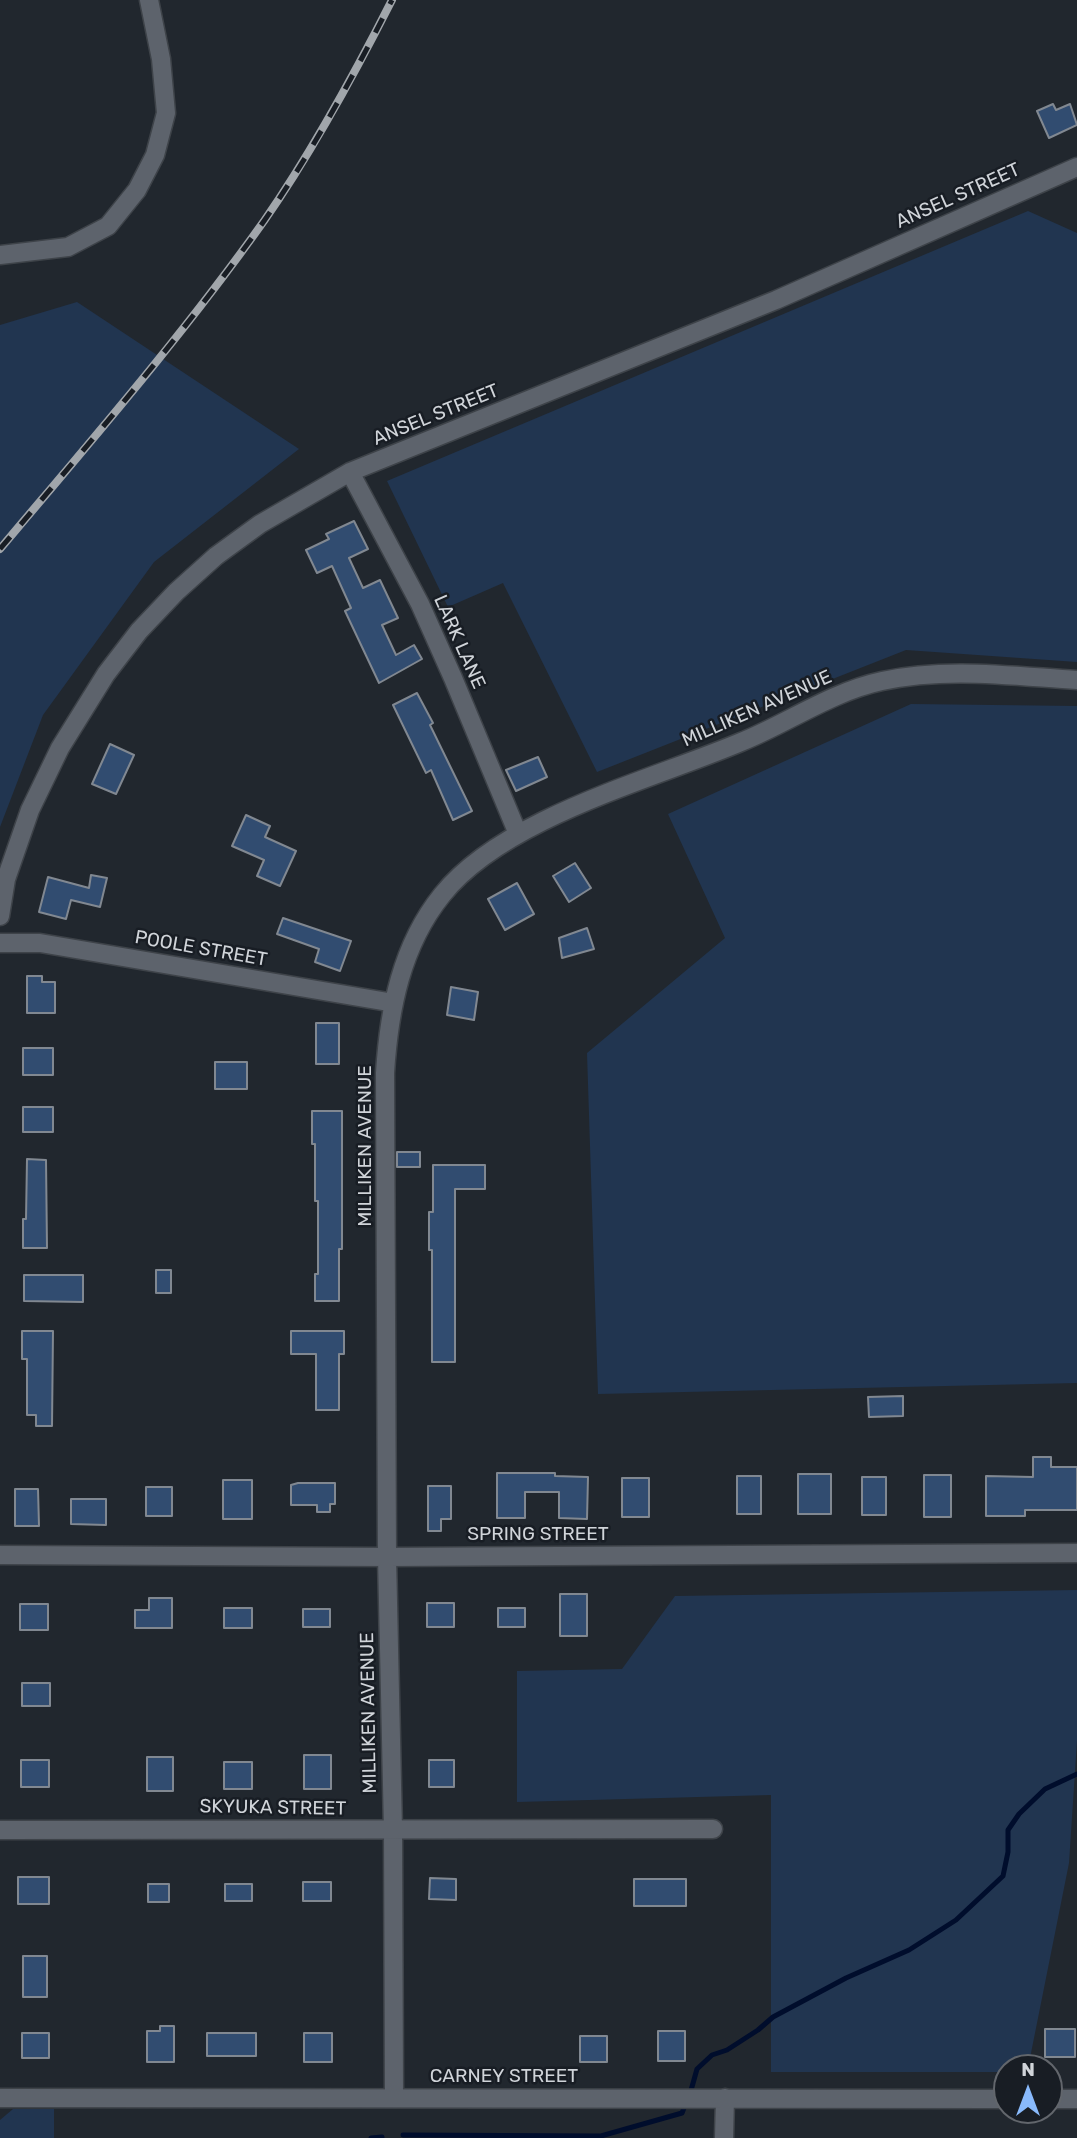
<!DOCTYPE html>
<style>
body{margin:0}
#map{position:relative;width:1077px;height:2138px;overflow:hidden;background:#21272e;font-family:Rubik,sans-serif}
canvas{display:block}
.north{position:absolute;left:993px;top:2054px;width:70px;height:70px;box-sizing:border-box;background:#181d24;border:2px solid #62666c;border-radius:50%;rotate:0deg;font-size:19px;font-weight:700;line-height:28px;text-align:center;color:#d0d4d9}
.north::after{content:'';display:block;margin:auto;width:24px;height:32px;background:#89bafc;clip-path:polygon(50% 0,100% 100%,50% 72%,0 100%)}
</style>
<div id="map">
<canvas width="1077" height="2138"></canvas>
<div class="north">N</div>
</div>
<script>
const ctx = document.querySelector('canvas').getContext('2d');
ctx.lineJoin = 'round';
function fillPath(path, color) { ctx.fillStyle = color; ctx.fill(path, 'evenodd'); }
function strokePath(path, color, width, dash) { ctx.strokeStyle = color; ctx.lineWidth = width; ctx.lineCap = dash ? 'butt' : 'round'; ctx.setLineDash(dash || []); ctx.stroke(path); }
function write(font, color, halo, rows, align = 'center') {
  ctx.font = font + ' Rubik,sans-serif'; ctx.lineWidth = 5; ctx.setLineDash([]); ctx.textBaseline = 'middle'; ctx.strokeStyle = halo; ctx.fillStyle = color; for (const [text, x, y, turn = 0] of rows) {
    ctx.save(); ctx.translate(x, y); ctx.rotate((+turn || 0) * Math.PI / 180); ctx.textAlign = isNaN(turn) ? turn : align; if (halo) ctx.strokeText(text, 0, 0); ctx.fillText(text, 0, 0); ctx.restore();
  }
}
fillPath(new Path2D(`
 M1028,211l49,22v429l-171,-12 -309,122 -94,-189 -55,24 -61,-126z
 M77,302l222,147 -145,113 -111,153 -43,112v-502z
 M911,704l166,2v677l-479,11 -11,-341 138,-115 -57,-124z
 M1077,1590v151l-8,122 -41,205h-21v4h-236v-277l-254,7v-131l105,-2 53,-73z
 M13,2109h41v29h-54v-18z`), '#213550');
strokePath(new Path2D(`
 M690,2094l7,-25 15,-14 15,-5 31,-20 15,-13 73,-39 63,-28 47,-30 47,-44 5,-24v-22l11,-16 26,-25 32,-15
 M403,2135l198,1 81,-23 4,-10
 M371,2138l11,-1`), '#000d2c', 5);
const building = new Path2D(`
 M1053,104l3,6 14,-6 7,21 -28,13 -12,-27z
 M354,521l14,28 -19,9 14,30 17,-8 18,38 -16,7 14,30 18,-10 8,14 -43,24 -34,-72 6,-3 -19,-42 -15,7 -11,-23 23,-11 -3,-5z
 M417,693l16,30 -3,2 42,86 -19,9 -22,-50 -5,3 -33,-68z
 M110,744l24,11 -18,39 -24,-10z
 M538,757l9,20 -31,14 -10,-21z
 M246,815l24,11 -5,11 31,14 -16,35 -23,-10 7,-16 -32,-14z
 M575,863l16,25 -22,14 -16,-26z
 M91,875l16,3 -7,29 -29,-7 -5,19 -27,-7 9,-35 41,11z
 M517,883l17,31 -29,16 -17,-31z
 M283,918l68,23 -11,30 -25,-9 4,-13 -42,-15z
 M587,928l7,21 -32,9 -3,-20z
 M27,976h15v6h13v31h-28z
 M451,987l27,5 -4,28 -27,-5z
 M316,1023h23v41h-23z
 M23,1048h30v27h-30z
 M215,1062h32v27h-32z
 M23,1107h30v25h-30z
 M312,1111h30v138h-3v52h-24v-27h3v-73h-3v-57h-3z
 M397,1152h23v15h-23z
 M27,1159l19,1 1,88h-24v-29h3z
 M433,1165h52v24h-30v173h-23v-112h-3v-38h4z
 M156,1270h15v23h-15z
 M24,1275h59v27l-59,-1z
 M22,1331h31l-1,95h-16v-11h-9v-56h-5z
 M291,1331h53v23h-5v56h-23v-56h-25z
 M903,1396v20l-34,1 -1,-20z
 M1033,1457h18v10h26v43h-52v6h-39v-40l47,1z
 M497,1473h58v3l33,1 -1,42 -28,-1v-26h-34v26h-28z
 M798,1474h33v40h-33z
 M924,1475h27v42h-27z
 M737,1476h24v38h-24z
 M862,1477h24v38h-24z
 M622,1478h27v39h-27z
 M223,1480h29v39h-29z
 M298,1483h37v21h-5v8h-13v-7h-26v-20z
 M428,1486h23v33h-10v12h-13z
 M146,1487h26v29h-26z
 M15,1489h23l1,37h-24z
 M71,1499h35v26l-35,-1z
 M560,1594h27v42h-27z
 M149,1598h23v30h-37v-18h14z
 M427,1603h27v24h-27z
 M20,1604h28v26h-28z
 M224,1608h28v20h-28z
 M498,1608h27v19h-27z
 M303,1609h27v18h-27z
 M22,1683h28v23h-28z
 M304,1755h27v34h-27z
 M147,1757h26v34h-26z
 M21,1760h28v27h-28z
 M429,1760h25v27h-25z
 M224,1762h28v27h-28z
 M18,1877h31v27h-31z
 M430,1878l26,1v21l-27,-1z
 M634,1879h52v27h-52z
 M303,1882h28v19h-28z
 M148,1884h21v18h-21z
 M225,1884h27v17h-27z
 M23,1956h24v41h-24z
 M160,2026h14v36h-27v-31h13z
 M1045,2029h30v28h-30z
 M658,2031h27v30h-27z
 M22,2033h27v25h-27z
 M207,2033h49v23h-49z
 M304,2033h28v29h-28z
 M580,2036h27v26h-27z`);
fillPath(building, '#314c70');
strokePath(building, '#818891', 2);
const minor = new Path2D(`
 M0,255l68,-8 40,-21 29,-36 18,-35 11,-42 -5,-54 -12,-59
 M350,472l70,132 33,74 65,156
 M0,916l6,-37 24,-69 30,-62 46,-74 33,-43 37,-39 40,-36 44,-32 90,-52 426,-172 301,-133
 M0,943h40l354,60
 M0,1555l387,2 690,-4
 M0,1830l713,-1
 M394,2097l-1,-267 -6,-273 -2,-484c4,-63 16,-127 57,-178 61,-77 209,-115 299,-153 47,-19 90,-50 141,-61 64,-14 130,-5 195,-1
 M0,2098l1007,1
 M1049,2099h28
 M724,2138l1,-40`);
strokePath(minor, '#3e4349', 21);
strokePath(minor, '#5d636c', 18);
const rail = new Path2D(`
 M0,549c90,-107 183,-214 264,-328 48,-69 90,-146 128,-221`);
strokePath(rail, '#a1a6ab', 8);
strokePath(rail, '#181d24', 5, [16]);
write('19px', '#d0d4d9', '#181d24', [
 ["ANSEL STREET",958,196,-24],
 ["ANSEL STREET",436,415,-22],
 ["LARK LANE",459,642,66],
 ["MILLIKEN AVENUE",757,709,-24],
 ["POOLE STREET",201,949,10],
 ["MILLIKEN AVENUE",366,1146,-90],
 ["SPRING STREET",538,1535],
 ["MILLIKEN AVENUE",369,1713,-91],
 ["SKYUKA STREET",273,1808,1],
 ["CARNEY STREET",504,2077]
]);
</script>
